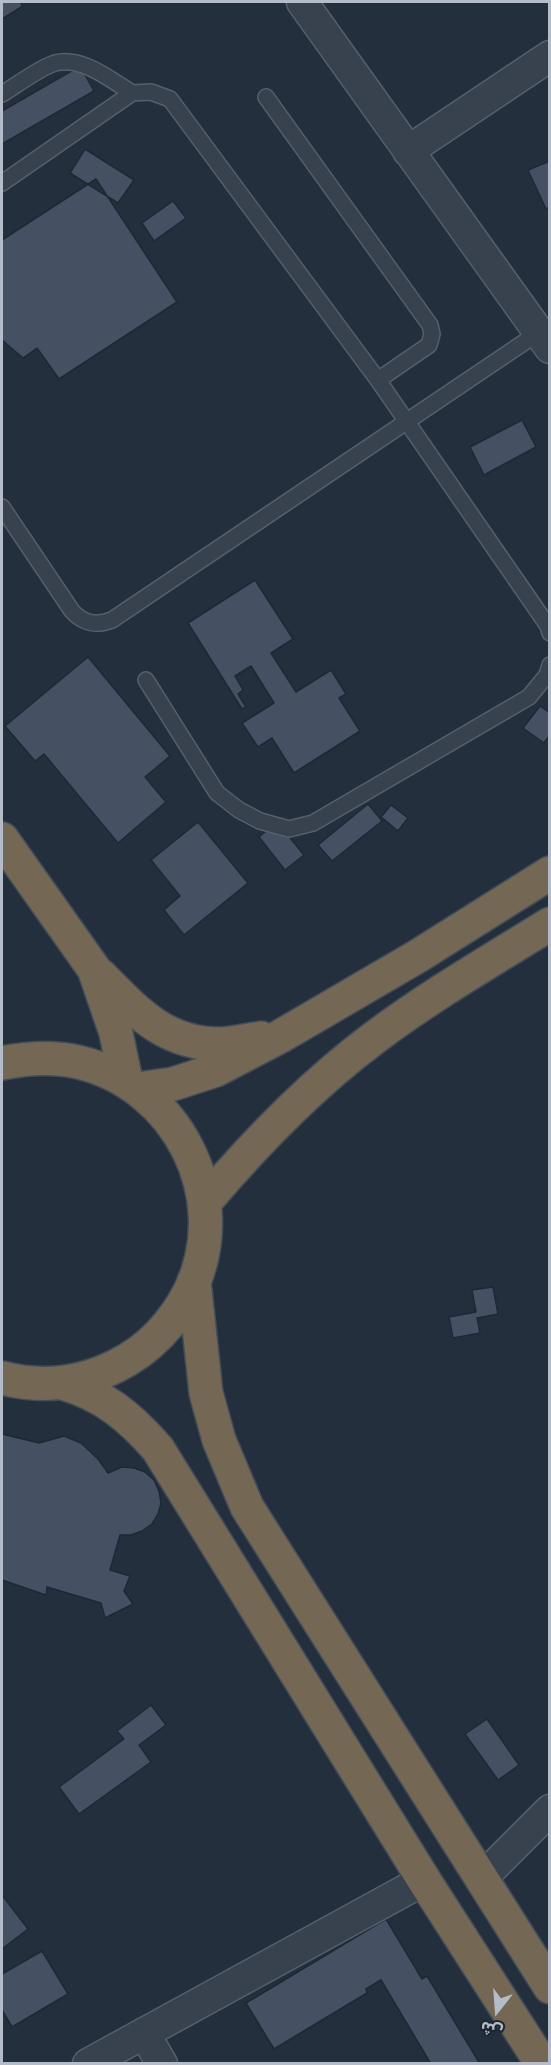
<!DOCTYPE html>
<meta charset="utf-8">
<style>
body{margin:0}
#map{position:relative;width:551px;height:2065px;overflow:hidden;background:#242f3e;font-family:Overpass,"Noto Sans Arabic",sans-serif}
canvas{display:block}
.frame{position:absolute;inset:0;border:3px solid #b4bcc9;pointer-events:none}
.north{position:absolute;left:467px;top:1981px;width:60px;height:60px;-webkit-text-stroke:4px #1d2633;paint-order:stroke;rotate:197deg;font-size:16px;font-weight:700;line-height:24px;text-align:center;color:#b4bcc9}
.north::after{content:'';display:block;margin:auto;width:21px;height:27px;background:#b4bcc9;clip-path:polygon(50% 0,100% 100%,50% 72%,0 100%)}
</style>
<div id="map">
<canvas width="551" height="2065"></canvas>
<div class="frame"></div>
<div class="north">ش</div>
</div>
<script>
const ctx = document.querySelector('canvas').getContext('2d');
ctx.lineJoin = 'round';
function fillPath(path, color) { ctx.fillStyle = color; ctx.fill(path, 'evenodd'); }
function strokePath(path, color, width, dash) { ctx.strokeStyle = color; ctx.lineWidth = width; ctx.lineCap = dash ? 'butt' : 'round'; ctx.setLineDash(dash || []); ctx.stroke(path); }
const building = new Path2D(`
 M2,2h18l3,4 -21,13z
 M80,66l14,25 -92,53v-33z
 M85,149l49,31 -16,23 -48,-30z
 M550,161v46l-4,2 -18,-39z
 M96,179l81,123 -118,77 -22,-31 -14,10 -21,-18v-100z
 M173,201l13,17 -32,23 -12,-18z
 M522,420l14,27 -52,28 -14,-28z
 M255,580l38,59 -22,14 25,39 35,-22 15,24 -7,4 21,33 -66,42 -22,-35 -14,9 -16,-24 32,-20 -23,-37 -16,10 8,14 -5,4 8,13 -4,2 -54,-86z
 M88,657l82,99 -25,21 21,25 -48,41 -74,-89 -9,7 -30,-35z
 M540,706l10,7v22l-6,8 -21,-15z
 M368,804l14,17 -50,40 -14,-16z
 M391,805l17,13 -10,13 -17,-14z
 M198,822l50,61 -64,52 -20,-25 16,-14 -29,-36z
 M277,822l27,33 -19,15 -26,-33z
 M493,1287l5,27 -21,4 3,15 -27,5 -4,-21 27,-5 -4,-22z
 M2,1434l37,9 25,-7 17,7 17,16 10,14 14,-6 12,1 11,4 9,8 5,11 2,12 -3,11 -6,10 -10,7 -11,4h-11l-10,35 20,6 -6,15 9,13 -28,14 -4,-15 -54,-16 -1,8 -44,-15z
 M151,1705l15,20 -27,20 12,17 -72,52 -20,-27 65,-48 -7,-8z
 M487,1719l32,46 -21,15 -33,-46z
 M2,1895l26,34 -26,20z
 M386,1919l36,60 5,-3 53,88h-49l-50,-84 -15,9 1,4 -93,56 -28,-46z
 M42,1951l26,43 -56,33 -10,-17v-36z`);
fillPath(building, '#455162');
strokePath(building, '#1f2835', 1.5);
const lane = new Path2D(`
 M2,94c15,-9 37,-26 53,-31 27,-7 56,17 77,30
 M266,97l164,228 2,9 -3,11 -51,35
 M2,183l130,-90 19,-1 19,7 208,281 170,246 2,7
 M2,507l70,104c12,13 24,15 40,9l426,-287
 M146,680l71,113 22,17 21,11 29,8 24,-6 216,-126 18,-22 3,-10`);
const street = new Path2D(`
 M302,2l248,346
 M408,151l142,-95
 M481,1879l69,-69
 M144,2033l18,31
 M88,2064l336,-184`);
const highway = new Path2D(`
 M2,839l92,130 22,64 10,48
 M100,975c36,36 64,69 120,69 13,0 28,-4 41,-6
 M2,1063c25,-5 50,-7 76,-1 99,23 156,134 113,227 -16,33 -42,61 -75,77 -36,18 -75,22 -114,12
 M138,1089l35,-5 43,-14 65,-34 137,-80 132,-83
 M205,1202c51,-60 106,-117 169,-164 56,-42 116,-77 176,-114
 M194,1281l12,112 13,47 28,67 303,480
 M62,1383c42,12 68,34 96,66l266,431 118,184`);
strokePath(lane, '#565f6c', 18);
strokePath(street, '#565f6c', 33);
strokePath(highway, '#434c59', 36);
strokePath(lane, '#38414e', 15);
strokePath(street, '#38414e', 30);
strokePath(highway, '#746855', 33);
</script>
